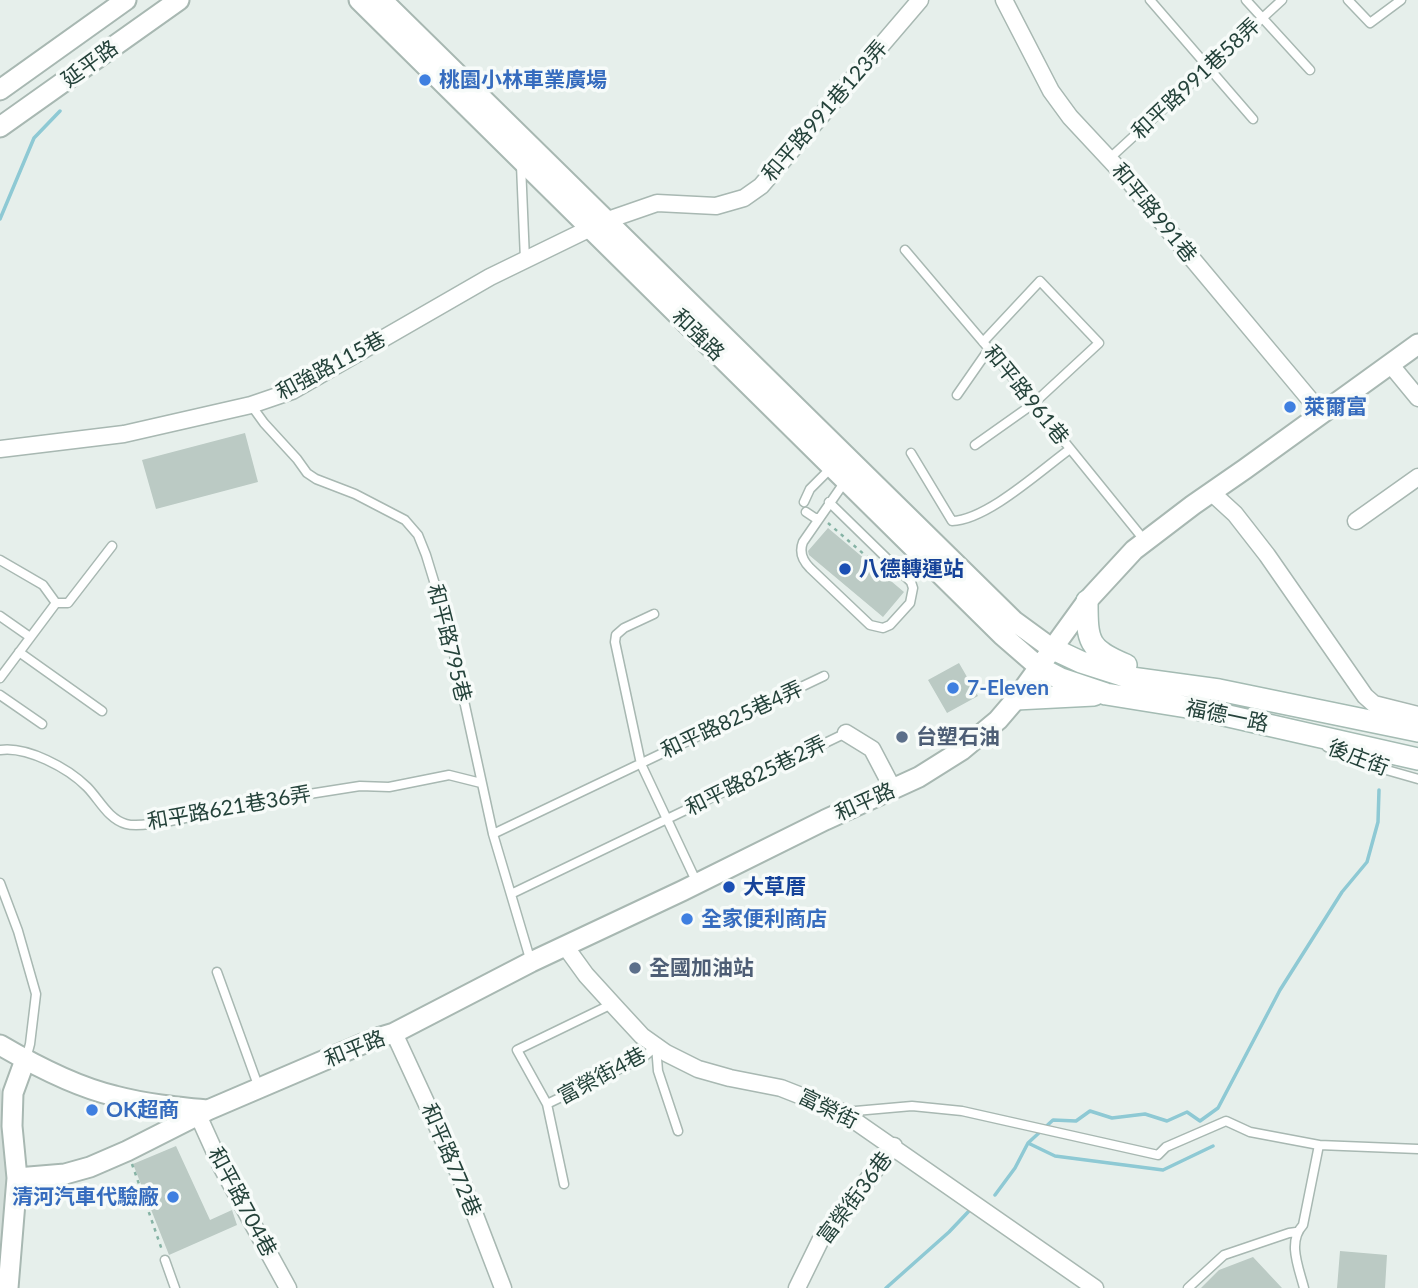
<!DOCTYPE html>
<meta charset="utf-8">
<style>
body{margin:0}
canvas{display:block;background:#e6efeb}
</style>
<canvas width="1418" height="1288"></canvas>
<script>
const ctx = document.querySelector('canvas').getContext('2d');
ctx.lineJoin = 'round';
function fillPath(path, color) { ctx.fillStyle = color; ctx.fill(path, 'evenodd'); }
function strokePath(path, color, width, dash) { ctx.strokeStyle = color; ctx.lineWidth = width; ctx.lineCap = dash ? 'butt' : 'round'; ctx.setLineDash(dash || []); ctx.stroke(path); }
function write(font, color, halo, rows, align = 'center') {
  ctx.font = font + ' Lato,"Noto Sans TC",sans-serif'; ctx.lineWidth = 7; ctx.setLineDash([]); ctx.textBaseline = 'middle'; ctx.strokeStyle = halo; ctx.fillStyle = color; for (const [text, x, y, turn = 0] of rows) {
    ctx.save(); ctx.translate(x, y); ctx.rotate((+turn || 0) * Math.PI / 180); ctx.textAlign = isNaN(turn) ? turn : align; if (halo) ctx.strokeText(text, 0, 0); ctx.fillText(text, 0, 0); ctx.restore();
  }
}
fillPath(new Path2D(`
 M0,1087l1,3 1,48 9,40 -11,106z`), '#d4dfda');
strokePath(new Path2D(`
 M0,219l34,-81 26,-27
 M1028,1143l27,13 108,14 50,-24
 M995,1195l20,-27 13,-25 25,-23 23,1 14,-10 22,7 33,-4 22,7 20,-9 13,9 18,-13 62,-118 62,-98 25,-30 11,-40 1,-32
 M886,1288l63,-56 20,-21`), '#8ec9d4', 3.5);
fillPath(new Path2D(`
 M245,433l13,49 -102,27 -14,-49z
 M828,528l76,64 -21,25 -74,-62 -1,-4z
 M959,663l19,33 -31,17 -19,-33z
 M176,1146l34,74 22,-10 5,15 -68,30 -36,-91z
 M1340,1251l47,4 -2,33h-48z
 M1253,1257l29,31h-81l18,-18z`), '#bbcac4');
const service = new Path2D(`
 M1150,0l103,119
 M1246,0l64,70
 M1348,0l22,23 31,-23
 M1110,158l172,-158
 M521,165l4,95
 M905,250l90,106 150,185
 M957,395l32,-46
 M251,405l13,18 33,36 10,14 9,6 39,15 50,26 13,15 8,20 22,72 45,207 38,128
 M975,445l58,-41 66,-61 -59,-62 -57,61
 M911,453l41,68c35,-1 89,-51 118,-72
 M804,502l6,-13 22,-22
 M829,502l82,80 2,6 -3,15 -20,22 -7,3 -13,-3 -60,-57c-8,-8 -11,-16 -7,-26l43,-62
 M806,512l9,6h4
 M0,560l43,25 13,18
 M654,614l-30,14 -8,7 -1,7 26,122 56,119
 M0,616l30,21
 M19,652l83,59
 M0,678l56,-75h12l44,-57
 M0,695l42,29
 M1327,747l28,14 63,18
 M0,750c27,-4 68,18 87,37 12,12 21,32 39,37 18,5 74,-9 95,-14l12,-4 127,-20 29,1 60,-12 32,8
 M493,834l331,-158
 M0,883l18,48 18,63 -6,50 -4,15
 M511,894l335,-161
 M217,972l42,116
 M656,1046l2,25 20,60
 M547,1104l97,-47 12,-11
 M844,1112l68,-6 50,5 196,44 8,-8 60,-26 24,11 69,13 99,4
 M564,1184l-17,-80 -30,-54 95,-46
 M165,1260l10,28
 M1188,1288l36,-33 65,-22 7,-1
 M1304,1288c-5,-20 -17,-46 -1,-63l16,-80`);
const minor = new Path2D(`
 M1004,0l47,91 19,26 55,59 49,61 148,177
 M1390,364l28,34
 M0,449l124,-15 127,-29 41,-14 198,-114 115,-56 52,-18 59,3 28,-8 17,-12 159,-186
 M1211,492l24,22 32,41 98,141 9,8 44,11
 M1356,521l62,-44
 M846,733l26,16 21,40
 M565,946l21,29 31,34 25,27 24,17 32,16 32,9 51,10 61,24 253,176
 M394,1033l66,143 43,112
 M198,1115l24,53 66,120
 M797,1288l24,-49 73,-93`);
const tertiary = new Path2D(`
 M359,0l643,635 38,33
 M382,0l632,621 37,27
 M0,90l126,-90
 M0,127l179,-127
 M0,1045c34,20 76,42 115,51 30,8 61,11 92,14
 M17,1178l48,-4 25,-7 37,-16 81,-41 166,-71 20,-6 137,-71 151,-71 143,-71 94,-43 43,-27 36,-30 18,-21 71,-98 47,-51 59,-45 52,-36 173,-125
 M8,1288l9,-110 -5,-52 1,-33 12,-33`);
const secondary = new Path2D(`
 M1087,601c0,41 1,48 39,64
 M1051,648l30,14 50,16 88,12 199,41
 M1040,668l21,11 45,15 87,14 225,51
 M1016,699l78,-4`);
strokePath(service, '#a8b8b2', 11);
strokePath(minor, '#a8b8b2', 19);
strokePath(tertiary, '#a8b8b2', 23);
strokePath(secondary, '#a4bbb3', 24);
strokePath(new Path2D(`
 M828,523l53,46
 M132,1164l30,86`), '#86b3a5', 2.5, [3.5, 5]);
strokePath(service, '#fff', 8);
strokePath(minor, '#fff', 16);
strokePath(tertiary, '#fff', 19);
strokePath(secondary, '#fff', 21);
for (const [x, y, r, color] of [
 [425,80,7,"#3f7fe0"],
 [1290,407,7,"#3f7fe0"],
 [845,569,7,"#1a4fb4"],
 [953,688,7,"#3f7fe0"],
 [902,737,7,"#5c6f8a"],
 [729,887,7,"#1a4fb4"],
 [687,919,7,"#3f7fe0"],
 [635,968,7,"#5c6f8a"],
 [92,1110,7,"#3f7fe0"],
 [173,1197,7,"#3f7fe0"]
]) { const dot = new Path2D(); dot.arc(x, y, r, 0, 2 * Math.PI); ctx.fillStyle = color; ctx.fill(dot); strokePath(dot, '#f7fbf9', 2.5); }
write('21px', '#24423a', '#f7fbf9', [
 ["延平路",90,64,-36],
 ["和平路991巷58弄",1196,79,-43],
 ["和平路991巷123弄",825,111,-49],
 ["和平路991巷",1154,213,51],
 ["和強路",698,335,44],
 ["和強路115巷",331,366,-28],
 ["和平路961巷",1026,395,51],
 ["和平路795巷",449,643,76],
 ["福德一路",1227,716,12],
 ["和平路825巷4弄",732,720,-25],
 ["後庄街",1358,758,21],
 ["和平路825巷2弄",756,776,-26],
 ["和平路",865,802,-24],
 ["和平路621巷36弄",229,808,-10],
 ["和平路",355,1049,-22],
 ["富榮街4巷",602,1076,-28],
 ["富榮街",828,1109,26],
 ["和平路772巷",451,1160,67],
 ["富榮街36巷",855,1198,-53],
 ["和平路704巷",242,1202,62]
]);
write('bold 21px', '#366cbe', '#f7fbf9', [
 ["桃園小林車業廣場",439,80],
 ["萊爾富",1304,407],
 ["7-Eleven",967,688],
 ["全家便利商店",701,919],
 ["OK超商",106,1110],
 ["清河汽車代驗廠",159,1197,"right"]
], 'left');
write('bold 21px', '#164399', '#f7fbf9', [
 ["八德轉運站",859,569],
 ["大草厝",743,887]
], 'left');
write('bold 21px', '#4e5e75', '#f7fbf9', [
 ["台塑石油",916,737],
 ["全國加油站",649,968]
], 'left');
</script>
